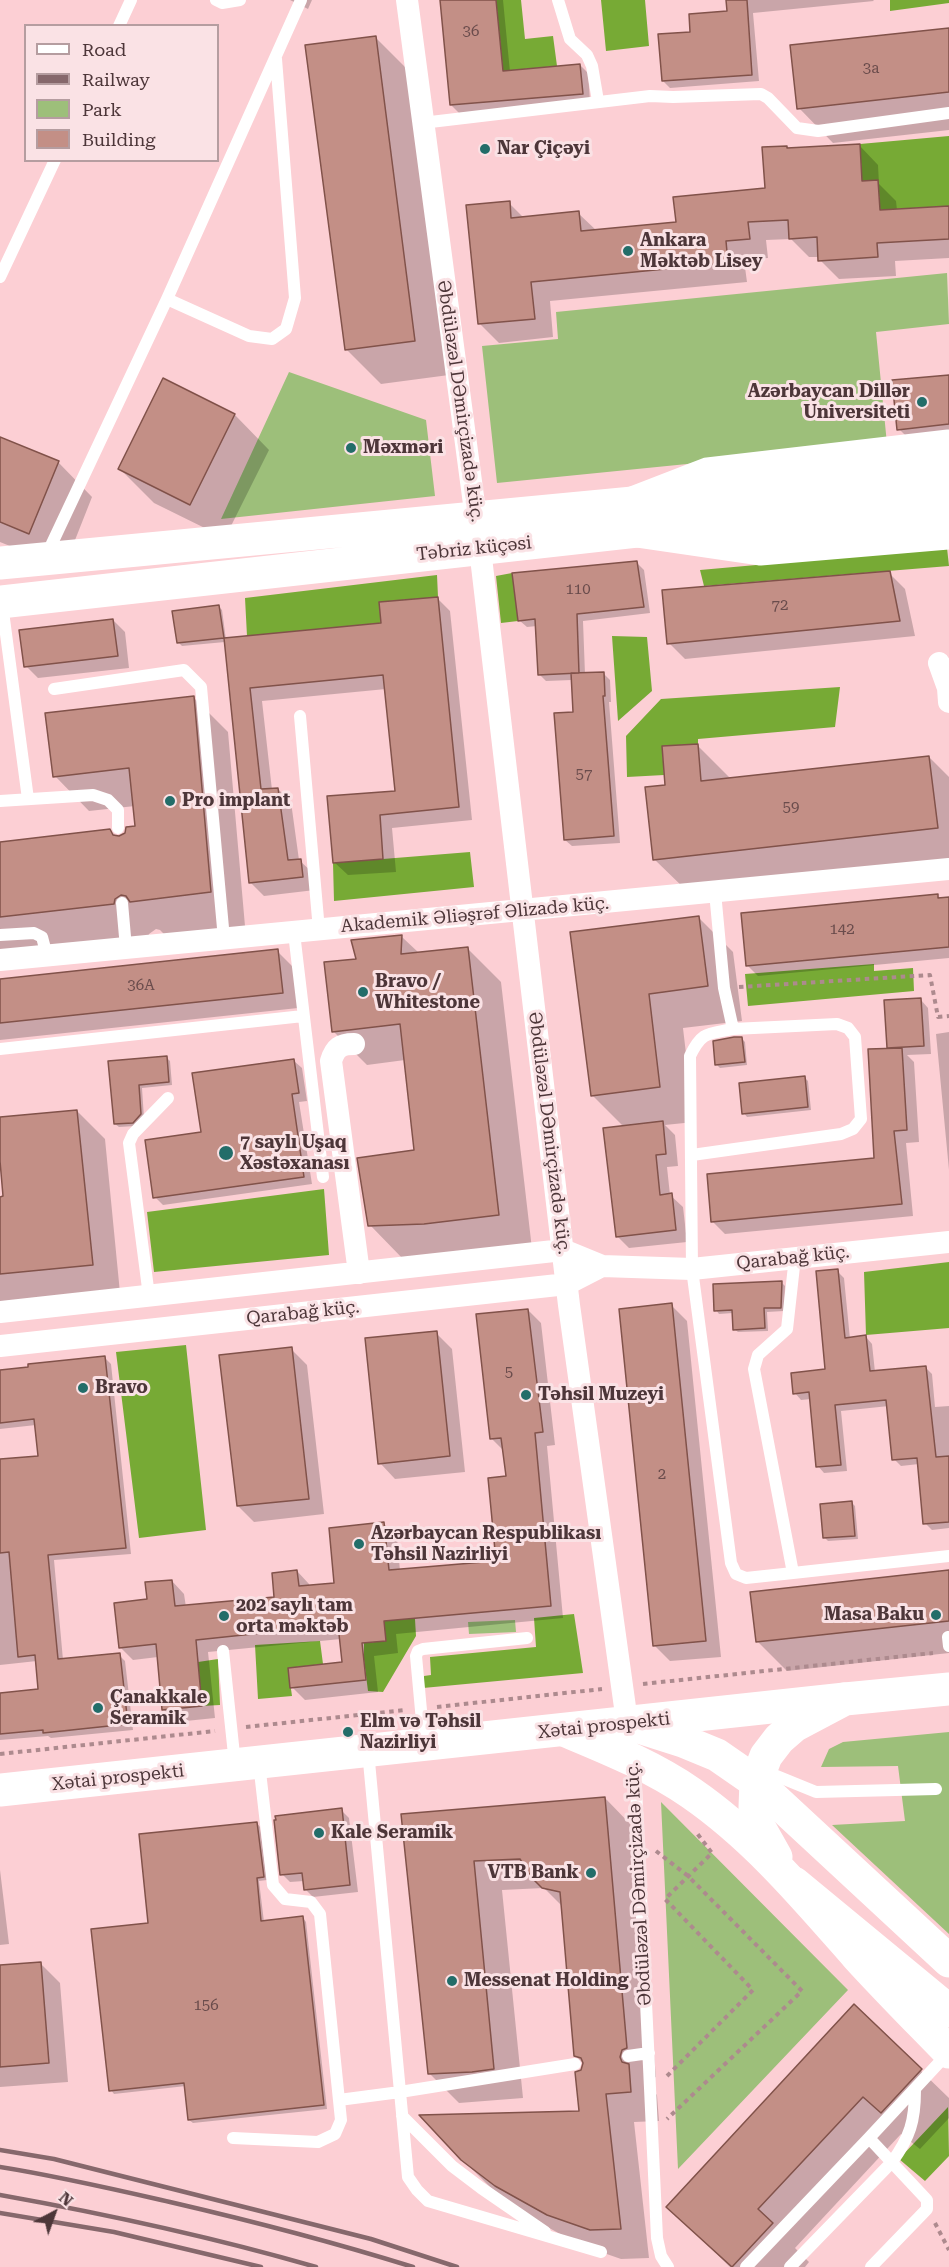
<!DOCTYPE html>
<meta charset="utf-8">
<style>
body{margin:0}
#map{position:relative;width:949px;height:2267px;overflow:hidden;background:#fccfd4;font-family:"Roboto Serif",serif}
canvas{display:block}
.legend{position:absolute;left:24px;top:24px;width:195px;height:138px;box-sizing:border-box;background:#fae2e5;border:2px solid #b59da0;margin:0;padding:8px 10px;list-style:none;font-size:18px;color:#4d3639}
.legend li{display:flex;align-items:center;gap:12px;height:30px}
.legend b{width:30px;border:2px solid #b59da0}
.north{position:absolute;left:24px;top:2183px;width:60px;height:60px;-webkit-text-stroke:4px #fae2e5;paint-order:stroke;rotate:41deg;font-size:16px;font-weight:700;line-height:24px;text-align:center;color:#4d3639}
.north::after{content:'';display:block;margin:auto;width:21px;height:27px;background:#4d3639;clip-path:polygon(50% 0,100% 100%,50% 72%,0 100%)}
</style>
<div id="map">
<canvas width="949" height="2267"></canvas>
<ul class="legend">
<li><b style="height:8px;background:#fff"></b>Road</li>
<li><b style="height:8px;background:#86686c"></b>Railway</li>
<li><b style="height:16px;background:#9dbf7a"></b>Park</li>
<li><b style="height:16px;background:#c38f86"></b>Building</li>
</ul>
<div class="north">N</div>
</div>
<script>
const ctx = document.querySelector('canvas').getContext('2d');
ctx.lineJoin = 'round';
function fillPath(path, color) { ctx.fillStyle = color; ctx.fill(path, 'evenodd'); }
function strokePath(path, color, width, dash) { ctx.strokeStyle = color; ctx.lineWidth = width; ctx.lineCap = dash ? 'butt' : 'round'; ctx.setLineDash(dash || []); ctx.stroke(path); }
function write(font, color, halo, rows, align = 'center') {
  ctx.font = font + ' "Roboto Serif",serif'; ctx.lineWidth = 6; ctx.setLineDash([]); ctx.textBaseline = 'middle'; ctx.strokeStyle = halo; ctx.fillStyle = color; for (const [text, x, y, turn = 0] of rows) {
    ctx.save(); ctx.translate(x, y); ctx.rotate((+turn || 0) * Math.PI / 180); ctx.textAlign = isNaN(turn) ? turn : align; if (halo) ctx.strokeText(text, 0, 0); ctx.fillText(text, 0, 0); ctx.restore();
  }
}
fillPath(new Path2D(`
 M947,273l2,51 -73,8 11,112 -390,39 -15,-137 76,-7 -2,-27z
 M289,372l137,48 9,76 -214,23z
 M515,1620l1,12 -47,2 -1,-12z
 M949,1732v202l-117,-109 73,-4 -7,-55 -77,1 8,-18 14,-7z
 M661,1802l187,188 -170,179z`), '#9dbf7a');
fillPath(new Path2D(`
 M496,0h25l4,39 28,-3 4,30 -54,5z
 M601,0h44l4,46 -43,5z
 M890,0h59v3l-59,8z
 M949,136v70l-69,4 -2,-30 -16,1 -2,-37z
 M947,548l2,18 -245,20 -4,-16z
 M512,573l6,48 -17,2 -5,-47z
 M437,575l1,22 -59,5 2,21 -134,13 -2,-38z
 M612,636l35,1 5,54 -34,30z
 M840,687l-5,40 -137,12v5l-36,2 2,29 -37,2 -1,-41 35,-37z
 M470,852l4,35 -140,14 -1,-38z
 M874,964v7l39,-3 1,23 -166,15 -3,-32z
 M324,1189l5,66 -175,17 -7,-60z
 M949,1262v66l-83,7 -2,-63z
 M186,1345l20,185 -67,8 -23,-186z
 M404,1608l1,11h10l1,17 -33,56 -15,-1 -4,-31v-17l21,-2 -3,-31z
 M574,1614l9,59 -160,15 1,-12 7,-1 -1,-18 106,-10 -2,-29z
 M320,1641l3,23 -35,4 4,28 -34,3 -3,-54z
 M218,1659l2,46 -18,1 -4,-44z
 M948,2107l1,49 -24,25 -26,-22z`), '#77aa35');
fillPath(new Path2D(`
 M290,0h22l-4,9z
 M441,0h62l7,72 70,-7 8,8 2,28 -131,12 -8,-8z
 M727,0h146l1,1 -121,12 6,68 -89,7 -7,-7 29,-48 36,-21z
 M949,29v101l-116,13 -34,-35z
 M375,37l35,35 39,303 -68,9 -35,-35z
 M859,145l19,20 1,19 17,17 1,9 52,-3v51l-54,3 1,15 -57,3 -19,-19 -1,-3h-10l-18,-18 -25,1 2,18 -24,2 3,22 -197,19 3,36 -54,6 -20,-20 30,-120 15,15 54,-5 19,18 80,-8 89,-34 22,-40z
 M949,377v68l-31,3 -19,-19z
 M164,380l71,35 34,35 -44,88 -71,-35 -34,-34z
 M0,439l58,23 34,35 -28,71 -64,-26z
 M637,563l7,7 6,43 -67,8 2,53 18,-1 7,7 1,22h-2l11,141 -48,3 -7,-6 9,-127 -2,-33 -26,1 -7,-7 -2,-48 -10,1 -7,-6z
 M889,573l16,16 10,47 -230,23 -16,-16z
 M437,598l13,13 22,209 -80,8 4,44 -48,3 -14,-13 62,-70 -10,-103 -124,12 10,89 6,-1 13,13 8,58 14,13 2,17 -51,6 -14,-14 -25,-240 -43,4 -4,-4 40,-36 4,4 4,30 156,-16z
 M113,620l12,12 4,36 -91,10 -12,-12z
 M193,697l35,35 17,194 -79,10 -6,-6 -4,-1 -7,5 -1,4 -148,17v-112l109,-13 10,8 18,-11 -2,-21 -46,5 -34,-35z
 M697,745l34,34 198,-22 20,20v86l-261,29 -34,-33 12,-72z
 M937,895l4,4 8,-1v60l-191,18 -10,-10z
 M699,918l34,34 9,69 -59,7 11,94 -29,3 10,10 3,31 -11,1 3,28 13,12 4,35 -58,6 -12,-12 7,-109 -32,-32 -20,-162z
 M402,937l17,16 48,-5 34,34 31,267 -129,10 -33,-34 45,-74 -10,-91 -38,5 -34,-34 25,-71z
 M277,951l16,16 5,41 -298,32v-60z
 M921,1000l7,8 3,46 -24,1 7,7 5,80 -13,1 7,73 -188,18 -12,-12 163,-62 13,-110 -4,-48z
 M949,1032v138l-13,-136z
 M741,1038l4,4 2,23 -27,3 -3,-3z
 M167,1058l3,3 2,24 -30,3 2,30 -8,8 -17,1 -4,-3 -5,-61z
 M294,1061l8,7 5,33 -8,1 13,82 -149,21 -8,-8 48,-63z
 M805,1078l3,3 3,29 -64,7 -3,-4z
 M77,1111l28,28 15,154 -120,11v-106h5l-5,-53v-26z
 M837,1271l7,7 6,61 16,-2 6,7 3,28 50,-5 7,7 3,33 14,-1v122l-17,2 -7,-7 -6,-59 -18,2 -7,-7 -5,-53 -48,5 6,60 -23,2 -6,-7 -7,-67 -10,1 -6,-7 32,-22z
 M781,1282l4,4 -1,25 -17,1 1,19 -30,1 -4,-3 -1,-16 -14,1 -3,-4z
 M671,1305l16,16 34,336 -51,4 -15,-15z
 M528,1310l13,13 14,122 -8,1 16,172 -167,16 2,19 -24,3 4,36 -73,8 -13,-13 51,-24 -2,-24 -133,13 7,66 -39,4 -13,-13 -5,-52 -25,3 -13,-13 28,-46 24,-20 12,13 2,13 90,-9 21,-27 12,13 1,3 26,-3 48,-60 13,13 3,34 98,-9 9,-84 -3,-27 -13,-13z
 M436,1333l16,16 13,123 -70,7 -15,-16z
 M291,1349l16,16 17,149 -70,8 -16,-16z
 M105,1358l6,6 20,190 -77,6 9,100 56,-5 6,6 8,69 -82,8 -3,-2 -48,4v-45l40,-4 -3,-30 -37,4v-204l39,-4 -3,-32 -36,4v-57z
 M852,1503l3,3 3,33 -30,2 -4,-4z
 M949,1572v81l-162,18 -30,-30z
 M605,1798l29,30 22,249 -4,2 -3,7 8,9 2,26 -25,1 15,136 -28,1 -43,-15 -52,-29 -33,-25 -31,-31 118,-47 4,-48 -9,-9 -12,-148 -19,-19 -42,2 21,208 -64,5 -29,-29 -28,-258z
 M341,1810l8,8 9,74 -45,5 -8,-8 -1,-8 -14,1 -8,-8z
 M257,1823l3,4 7,53 -8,1 5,41 39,-4 3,4 21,187 -134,14 -4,-3 -3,-34 -72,8 -3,-4 39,-166z
 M0,1870l9,74 -9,1z
 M41,1964l19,19 8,99 -68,5v-120z
 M854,2006l95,92v20l-29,31 -19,-15 -106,114 14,14 -4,5h-75l-62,-60z`), '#0003');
const building = new Path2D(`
 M440,0h56l7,71 77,-7 3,30 -133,11z
 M726,0h21l5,75 -90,6 -4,-47 32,-2 -1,-18 38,-3z
 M949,28v64l-152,17 -7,-64z
 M376,36l39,305 -70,9 -40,-305z
 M860,144l2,37 16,-1 2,30 69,-4v33l-72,4 1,14 -60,4 -1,-24 -28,2 -1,-19 -40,2 2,17 -24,2 2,22 -197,19 4,37 -57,5 -12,-119 44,-4 1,17 68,-7 2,20 95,-9 -3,-25 92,-9 -3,-41 25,-1v2z
 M949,375v49l-52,6 -5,-50z
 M163,378l72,36 -45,91 -72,-36z
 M0,437l59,24 -30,73 -29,-12z
 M637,561l7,46 -67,7 2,59 -41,2 -3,-56 -17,2 -6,-48z
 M890,571l10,50 -233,23 -5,-54z
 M438,597l21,210 -79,8 3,44 -50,4 -6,-67 68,-5 -12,-116 -133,13 11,101 17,-1 10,72 13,-1 2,18 -54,6 -25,-245 157,-15 -2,-21z
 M219,605l5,33 -47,5 -5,-32z
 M113,619l5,37 -94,11 -5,-37z
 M604,672l1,24h-2l11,140 -50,4 -10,-127 19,-1 -2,-39z
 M194,696l17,196 -81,10 -4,-6 -5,-1 -6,4 -1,5 -114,13v-75l110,-13 3,6 6,1 6,-3 1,-6 9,-1 -6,-58 -76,9 -8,-64z
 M698,744l3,37 228,-25 9,72 -285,32 -8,-73 20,-2 -3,-39z
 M938,894v4l11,-1v50l-203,19 -5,-53z
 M699,916l9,70 -59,8 11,93 -69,9 -21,-164z
 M402,935l-1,19 67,-7 31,268 -75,9 -56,2 -11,-68 57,-8 -14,-126 -68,8 -8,-70 32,-3 -5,-19z
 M278,949l5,44 -283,30v-44z
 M921,998l3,48 -37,2 -3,-48z
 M734,1037h8l3,25 -30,3 -2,-24z
 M902,1048l5,82 -13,1 8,73 -191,18 -4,-48 167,-16 -6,-109z
 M167,1056l2,26 -30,3 2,29 -8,9 -19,1 -6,-63z
 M294,1059l5,34 -7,1 12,83 -151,21 -8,-58 56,-8 -9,-59z
 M805,1076l3,31 -66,7 -3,-31z
 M77,1110l16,155 -93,9v-77l3,-1 -3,-35v-44z
 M663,1121l3,33 -10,1 4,40 12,-2 4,37 -60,7 -13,-109z
 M838,1269l7,69 21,-3 4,36 56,-5 10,91 13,-1v66l-26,2 -6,-66 -25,2 -6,-60 -51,5 6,60 -25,2 -7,-75 -16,2 -2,-21 34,-4 -9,-98z
 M782,1281l-1,27h-17l1,20 -32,2 -1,-20 -18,1 -1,-27z
 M672,1303l34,338 -53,5 -34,-337z
 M528,1309l15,123 -8,1 16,173 -167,15 2,20 -24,2 4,37 -76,8 -2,-20 54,-6 -4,-37 -142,15 6,66 -40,4 -6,-66 -37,4 -5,-45 33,-4 -2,-17 27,-2 3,26 99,-9 -2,-24 25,-3 2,16 35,-3 -5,-55 55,-6 5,48 107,-9 -8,-83 18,-2 -5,-38 -11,1 -14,-125z
 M437,1331l13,125 -72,8 -13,-126z
 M292,1347l17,152 -72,7 -18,-151z
 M105,1356l21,192 -78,7 10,104 62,-6 8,71 -85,9v-3l-43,4v-41l38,-4 -3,-34 -17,2 -9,-105 -9,1v-94l38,-3 -4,-37 -34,4v-53l28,-3v-3z
 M852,1501l3,35 -32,2 -3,-34z
 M949,1570v51l-193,21 -6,-50z
 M605,1797l22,251 -5,2 -2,7 2,5 7,2 2,28 -25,2 15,135 -31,1 -43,-15 -52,-29 -34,-26 -42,-45 160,-4 -4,-39 6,-2 2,-7 -2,-5 -7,-2 -14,-164 -18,-4 -11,-11 -11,-18 -46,2 20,208 -22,3 -44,2 -27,-260z
 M342,1808l8,77 -46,5 -2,-17 -22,2 -6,-55h2l-1,-4z
 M257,1822l7,55 -7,1 4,43 42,-5 21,189 -136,15 -4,-37 -75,8 -18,-162 57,-6 -9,-89z
 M41,1962l8,101 -49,4v-102z
 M854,2004l68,65 -41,44 -18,-16 -105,112 15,14 -41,44 -66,-60z`);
fillPath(building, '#c38f86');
strokePath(building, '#81524a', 1.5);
strokePath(new Path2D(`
 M739,987l191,-12 8,42 11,-1
 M643,1684l290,-31
 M437,1707l165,-18
 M246,1727l159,-17
 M0,1754l215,-23
 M656,1851l32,25 114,115 -135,128
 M667,2076l86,-86 -88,-91 47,-46 -16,-21
 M935,2223l14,27`), '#ad8a8e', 4, [4.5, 4.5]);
strokePath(new Path2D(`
 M216,0l6,3 18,-3
 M558,0l12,39 17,16 5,11 6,35
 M119,26l12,-26
 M422,123l228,-27 23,1 88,-3 7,4 29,30 21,3 131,-18
 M0,277l55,-117
 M167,299l82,37 23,3 14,-10 9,-31 -19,-239
 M47,554l120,-255 134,-299
 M2,604l26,195
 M54,689l130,-19 17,17 23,252
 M300,716l19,214
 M0,801l93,-6 15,5 10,10v18
 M715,892l9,96 9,41c-25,5 -31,2 -43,27l2,213 39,294 5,11 10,4 47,-5 -39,-204 4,-14 29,-26 7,-63 -2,-8
 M122,903l4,45
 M294,933l29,244
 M0,935l34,-2 8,4 5,19
 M0,1049l303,-33
 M692,1155l149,-21 12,-5 8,-10 -6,-82 -7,-9 -11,-4 -104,5
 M149,1296l-20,-153 4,-9 35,-36
 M793,1573l156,-17
 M948,1637l1,9
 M223,1651l12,113
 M424,1743l-8,-87 2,-5 5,-2 104,-11
 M368,1751l40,426 9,13 11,11 173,51
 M633,1764l3,24 21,450 4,18 7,11
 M762,1770l54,22 120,-3
 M628,2056l21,-3
 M339,2100l61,-8 175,-28
 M402,2116l50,50 29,22 64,44
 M233,2138l85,4 17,-8 6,-14 -21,-206 -9,-12 -26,-3 -12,-14 -14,-122
 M869,2138l58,62v9l-56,58
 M746,2267l123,-129 80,-86
 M790,2267l102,-105c18,-25 23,-41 23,-72`), '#fff', 12);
strokePath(new Path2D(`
 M407,0l73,549 89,756 60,431
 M939,663l9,25 1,14
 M0,960l949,-91
 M354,1044c-14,0 -19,4 -23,17l28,212
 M0,1312l563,-62 39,16 90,3 257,-27
 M0,1346l567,-62 35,-18`), '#fff', 22);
strokePath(new Path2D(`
 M0,563l633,-60 316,-28
 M0,602l637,-71 312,-29
 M639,1727l44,14 34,14 39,27 193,179
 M0,1790l845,-91`), '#fff', 33);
strokePath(new Path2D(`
 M633,503l75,-29 241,-28
 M637,531l123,18 189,-16
 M564,1730c43,18 88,36 127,63 64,44 115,105 166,163 30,33 61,64 92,96
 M776,1857l-18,-32 -3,-18 1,-25 10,-26 13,-17 15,-13 51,-27 104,-10`), '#fff', 33);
strokePath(new Path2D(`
 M794,1883l155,128`), '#fff', 33);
strokePath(new Path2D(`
 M0,2150l54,9 317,80 86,28
 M0,2167c57,9 113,22 170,35 82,19 163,40 243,65
 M0,2195c106,19 212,42 316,72
 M0,2213l114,19 147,35`), '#86686c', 4.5);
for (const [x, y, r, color] of [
 [485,149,6,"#236d69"],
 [628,251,6,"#236d69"],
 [922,402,6,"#236d69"],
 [351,448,6,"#236d69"],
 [170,801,6,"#236d69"],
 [363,992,6,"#236d69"],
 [226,1153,8,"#236d69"],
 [83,1388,6,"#236d69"],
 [526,1395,6,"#236d69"],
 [359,1544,6,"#236d69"],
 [936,1615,6,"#236d69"],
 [224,1616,6,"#236d69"],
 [98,1708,6,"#236d69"],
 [348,1732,6,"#236d69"],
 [319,1833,6,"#236d69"],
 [591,1873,6,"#236d69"],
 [452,1981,6,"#236d69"]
]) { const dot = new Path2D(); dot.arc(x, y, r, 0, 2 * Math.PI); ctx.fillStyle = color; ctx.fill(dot); strokePath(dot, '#fae2e5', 2); }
write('15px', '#6a4c4c', null, [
 ["36",471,32],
 ["3a",871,69],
 ["110",578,590],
 ["72",780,606],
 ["57",584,775],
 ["59",791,808],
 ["142",842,930],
 ["36А",141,986],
 ["5",509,1373],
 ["2",662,1475],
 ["156",206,2006]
]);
write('bold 18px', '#4d3639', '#fae2e5', [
 ["Nar Çiçəyi",497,149],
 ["Ankara",640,241],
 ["Məktəb Lisey",640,262],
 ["Azərbaycan Dillər",910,392,"right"],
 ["Universiteti",910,413,"right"],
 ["Məxməri",363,448],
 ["Pro implant",182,801],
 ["Bravo /",375,982],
 ["Whitestone",375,1003],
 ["7 saylı Uşaq",240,1143],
 ["Xəstəxanası",240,1164],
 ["Bravo",95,1388],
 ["Təhsil Muzeyi",538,1395],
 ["Azərbaycan Respublikası",371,1534],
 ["Təhsil Nazirliyi",371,1555],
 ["202 saylı tam",236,1606],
 ["orta məktəb",236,1627],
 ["Masa Baku",924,1615,"right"],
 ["Çanakkale",110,1698],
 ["Seramik",110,1719],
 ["Elm və Təhsil",360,1722],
 ["Nazirliyi",360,1743],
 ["Kale Seramik",331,1833],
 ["VTB Bank",579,1873,"right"],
 ["Messenat Holding",464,1981]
], 'left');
write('18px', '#4d3639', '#fae2e5', [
 ["Əbdüləzəl DƏmirçizadə küç.",460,401,82],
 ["Təbriz küçəsi",474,549,-6],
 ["Akademik Əliəşrəf Əlizadə küç.",475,915,-5],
 ["Əbdüləzəl DƏmirçizadə küç.",549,1133,83],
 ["Qarabağ küç.",793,1258,-6],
 ["Qarabağ küç.",303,1313,-6],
 ["Xətai prospekti",604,1726,-6],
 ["Xətai prospekti",118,1778,-6],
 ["Əbdüləzəl DƏmirçizadə küç.",639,1884,-93]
]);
</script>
